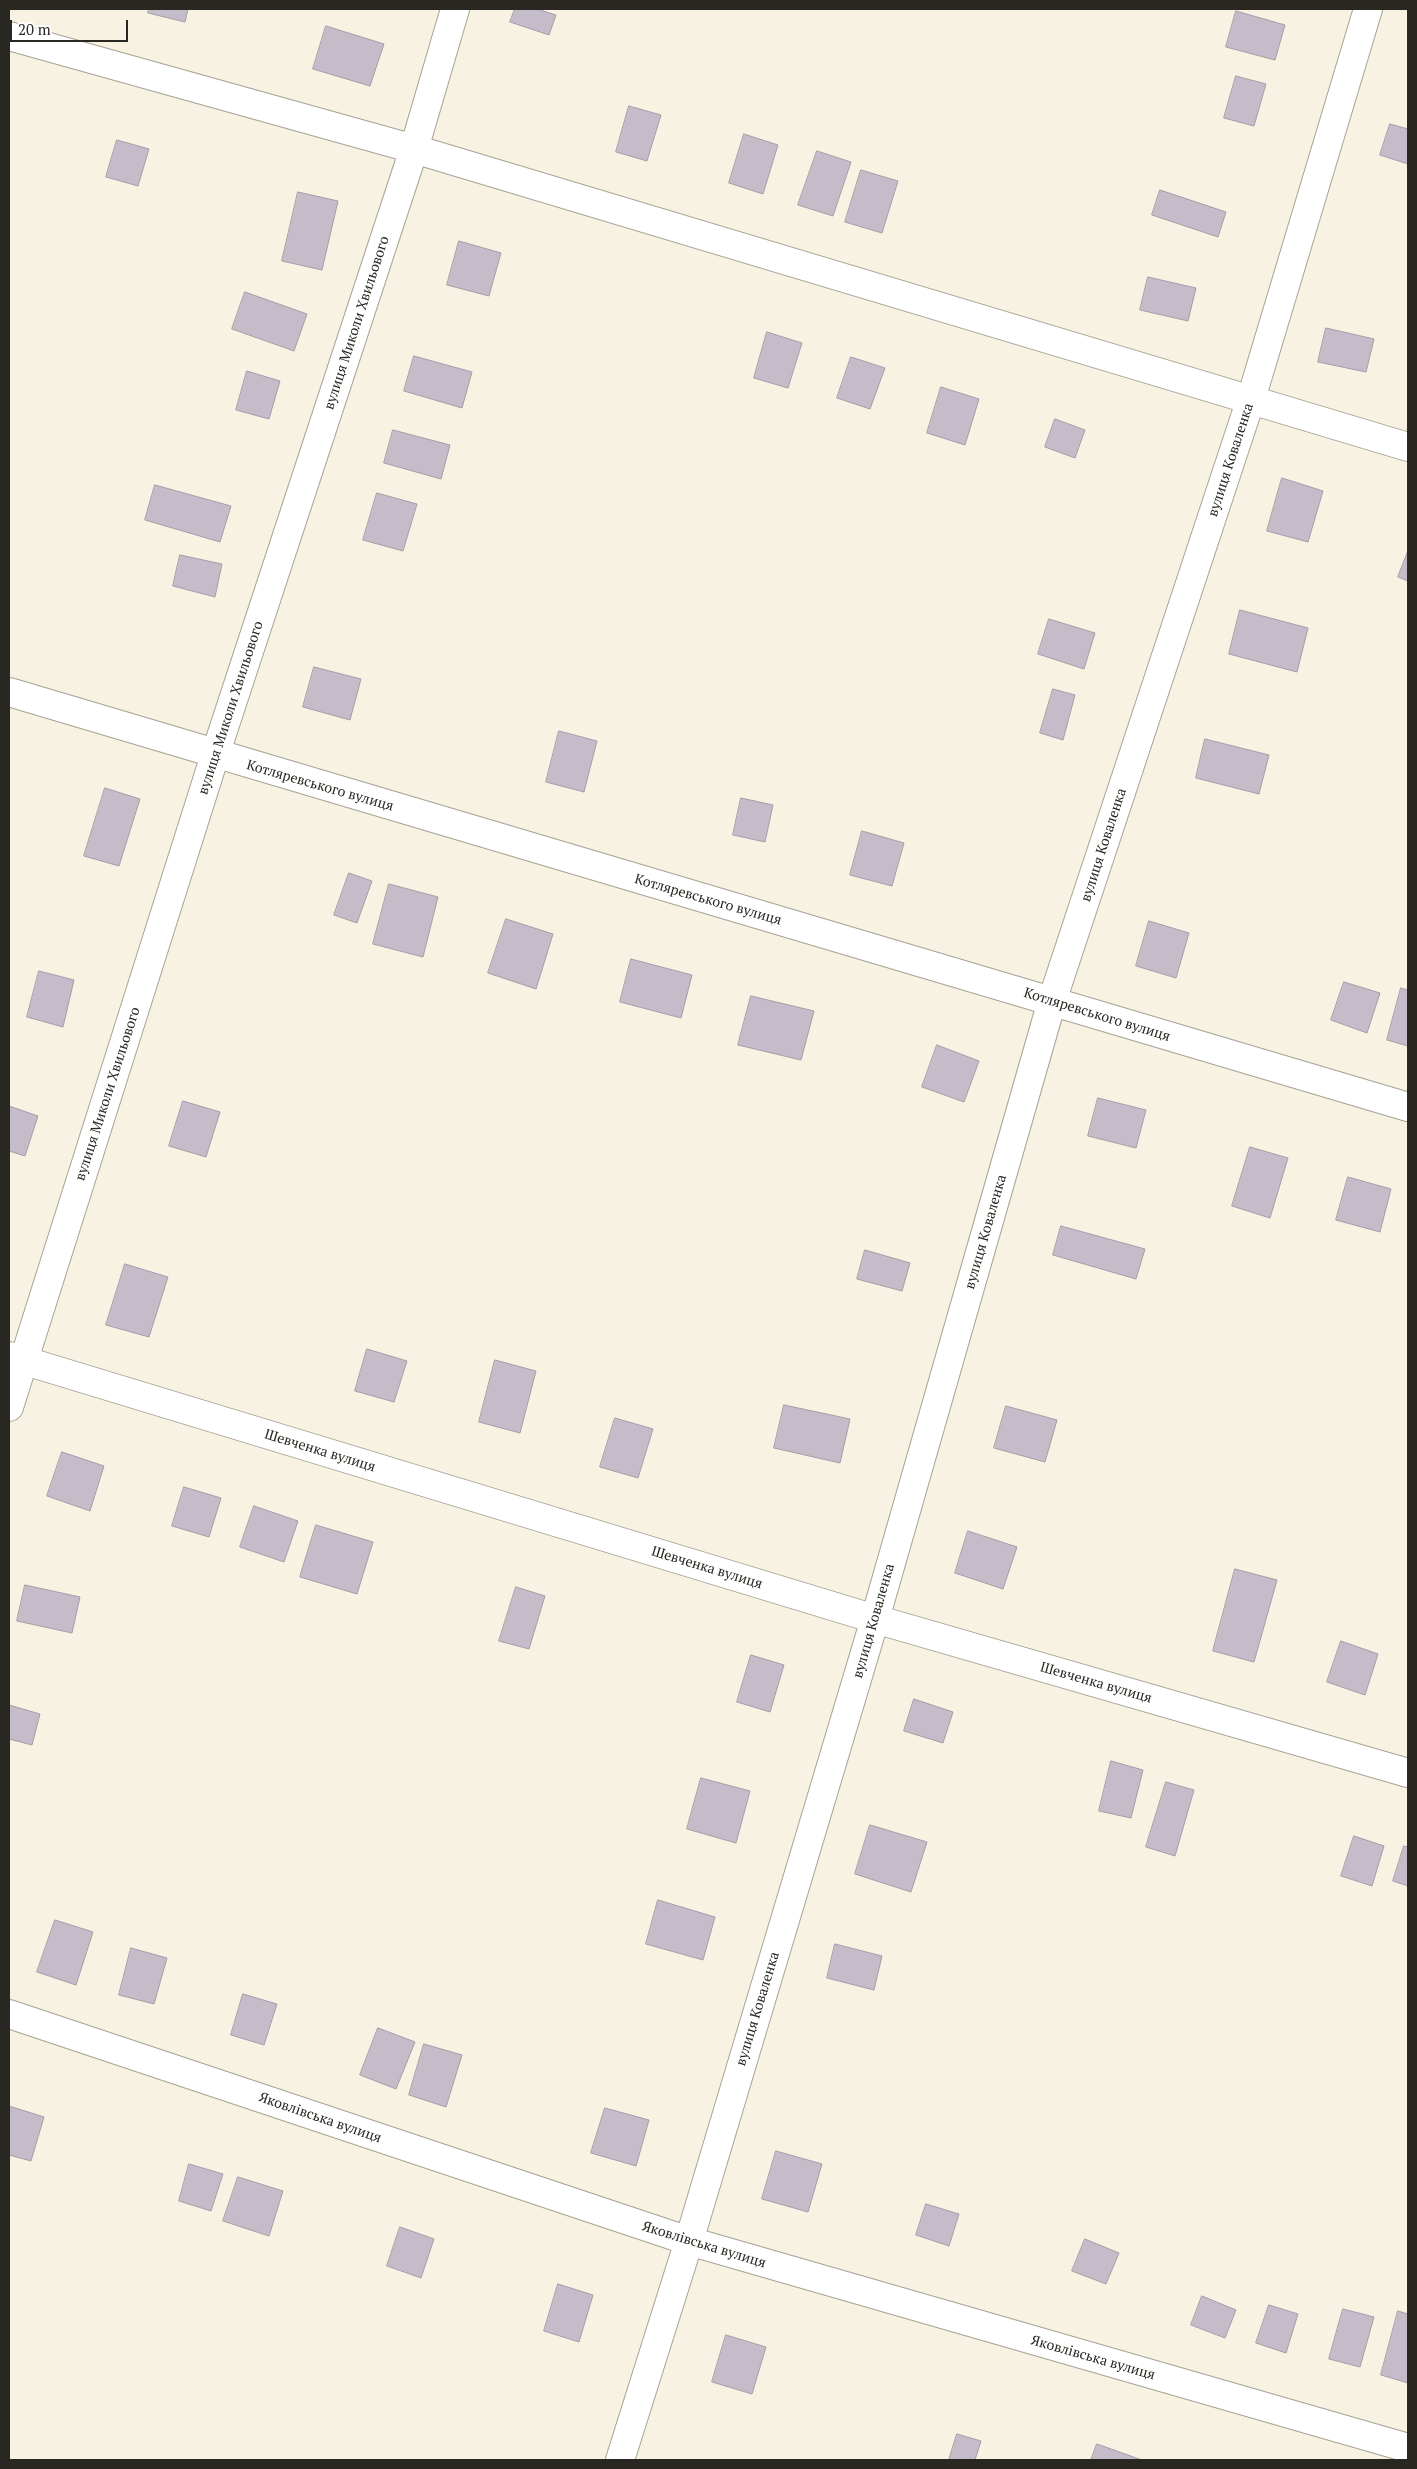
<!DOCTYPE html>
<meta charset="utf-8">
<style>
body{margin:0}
#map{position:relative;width:1417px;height:2469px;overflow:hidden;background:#f8f2e3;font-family:"PT Serif",serif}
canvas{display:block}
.frame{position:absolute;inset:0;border:10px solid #292721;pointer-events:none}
.scale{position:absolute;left:10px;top:20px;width:118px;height:22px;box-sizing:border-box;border:2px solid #292721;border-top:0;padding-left:6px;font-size:15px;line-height:18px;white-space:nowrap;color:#292721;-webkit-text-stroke:4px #fff;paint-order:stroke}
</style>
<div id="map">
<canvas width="1417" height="2469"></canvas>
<div class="frame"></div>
<div class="scale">20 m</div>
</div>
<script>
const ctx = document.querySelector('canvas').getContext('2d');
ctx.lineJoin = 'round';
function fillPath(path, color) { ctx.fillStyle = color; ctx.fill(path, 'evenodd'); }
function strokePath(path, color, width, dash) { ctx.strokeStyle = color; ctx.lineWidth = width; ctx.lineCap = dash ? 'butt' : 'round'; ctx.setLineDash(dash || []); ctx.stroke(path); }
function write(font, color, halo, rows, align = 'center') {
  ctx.font = font + ' "PT Serif",serif'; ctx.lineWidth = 4; ctx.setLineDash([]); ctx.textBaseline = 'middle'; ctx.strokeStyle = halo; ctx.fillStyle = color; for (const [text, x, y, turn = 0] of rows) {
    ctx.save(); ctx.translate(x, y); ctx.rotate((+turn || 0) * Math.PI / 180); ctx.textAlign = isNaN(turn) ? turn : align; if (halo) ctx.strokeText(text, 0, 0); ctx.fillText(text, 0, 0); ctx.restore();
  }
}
const building = new Path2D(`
 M149,9h39l-3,13 -37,-9z
 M515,9h22l19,6 -7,20 -39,-13z
 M1236,11l49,14 -10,35 -49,-13z
 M326,26l58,18 -14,42 -57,-17z
 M1236,76l30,8 -12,42 -30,-8z
 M629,106l32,9 -14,46 -31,-9z
 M1390,124l18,5v35l-28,-9z
 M744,134l34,11 -15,49 -34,-11z
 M117,140l32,9 -11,37 -32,-9z
 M817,151l34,11 -18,54 -35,-11z
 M861,170l37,11 -16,52 -37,-11z
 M1160,190l66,22 -8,25 -66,-22z
 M298,192l40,9 -16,69 -40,-9z
 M459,241l42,12 -12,43 -42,-11z
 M1148,277l48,11 -8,33 -48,-11z
 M245,292l62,22 -13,37 -62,-22z
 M1326,328l48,11 -8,33 -48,-10z
 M767,332l35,11 -14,45 -34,-10z
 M414,356l58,16 -10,36 -58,-17z
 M851,357l34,11 -15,41 -33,-11z
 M247,371l33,10 -11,38 -33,-9z
 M941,387l38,12 -14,46 -38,-12z
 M1055,419l30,11 -10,28 -30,-11z
 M393,430l57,15 -9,34 -57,-16z
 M1282,478l41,13 -15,51 -41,-11z
 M155,485l76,21 -11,36 -75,-22z
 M377,493l40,11 -14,47 -40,-11z
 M1408,551v30l-10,-4z
 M180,555l42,9 -7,33 -42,-11z
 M1240,610l68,18 -11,44 -68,-18z
 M1049,619l46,14 -11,36 -46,-15z
 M314,667l47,12 -11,41 -47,-13z
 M1053,689l22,6 -12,45 -23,-7z
 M559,731l38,10 -13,51 -38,-10z
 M1205,739l64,16 -10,39 -63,-16z
 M105,788l35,11 -21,67 -35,-10z
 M741,798l32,7 -8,37 -32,-7z
 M862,831l42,12 -12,43 -42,-11z
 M349,873l23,8 -15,42 -23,-8z
 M389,884l49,13 -15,60 -50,-13z
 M506,919l47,15 -17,55 -48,-16z
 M1149,921l40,12 -13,45 -40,-12z
 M631,959l61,16 -11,43 -61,-16z
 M39,971l35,9 -11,47 -36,-10z
 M1344,982l36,11 -13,40 -36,-13z
 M1401,988l7,2v56l-21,-6z
 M751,996l63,15 -13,49 -63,-15z
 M937,1045l42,16 -15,41 -42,-15z
 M1098,1098l48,12 -10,38 -48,-12z
 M183,1101l37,11 -14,45 -37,-11z
 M9,1106l29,10 -13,40 -16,-5z
 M1250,1147l38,11 -18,60 -38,-12z
 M1348,1177l43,12 -11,43 -44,-12z
 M1061,1226l84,23 -9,30 -83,-24z
 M865,1250l45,13 -8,28 -45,-12z
 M125,1264l43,13 -19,60 -43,-12z
 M367,1349l40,12 -13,41 -39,-11z
 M495,1360l41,11 -16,62 -41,-11z
 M784,1405l66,14 -10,44 -66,-15z
 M1006,1406l51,14 -12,42 -51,-14z
 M615,1418l38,11 -15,49 -38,-11z
 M62,1452l42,14 -14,45 -43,-15z
 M184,1487l37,11 -12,39 -37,-11z
 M254,1506l44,15 -14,41 -44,-15z
 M316,1525l57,17 -16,52 -57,-17z
 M968,1531l49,16 -14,42 -48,-16z
 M1235,1569l42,11 -23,82 -41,-11z
 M25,1585l55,12 -8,36 -55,-12z
 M516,1587l29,9 -16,53 -30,-8z
 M1341,1641l37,13 -13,41 -38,-13z
 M751,1655l33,10 -14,47 -33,-10z
 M914,1699l39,13 -10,31 -39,-12z
 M9,1705l31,9 -8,31 -23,-6z
 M1111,1761l32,9 -12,48 -32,-7z
 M701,1778l49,13 -14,52 -49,-14z
 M1166,1782l28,8 -19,66 -29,-9z
 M870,1825l57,17 -16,50 -56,-18z
 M1354,1836l30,10 -12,40 -31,-10z
 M1404,1846l4,1v39l-15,-5z
 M658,1900l57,17 -12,43 -57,-16z
 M55,1920l38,12 -17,53 -39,-13z
 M835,1944l47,12 -8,34 -47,-12z
 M131,1948l36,10 -13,46 -35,-9z
 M243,1994l34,10 -13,41 -33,-10z
 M378,2028l37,14 -19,47 -36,-14z
 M424,2044l38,11 -16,52 -37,-12z
 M9,2106l35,11 -13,44 -22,-6z
 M605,2108l44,12 -13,46 -45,-13z
 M776,2151l46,13 -14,48 -46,-13z
 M189,2164l34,10 -12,37 -32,-10z
 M238,2177l45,14 -14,45 -46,-15z
 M926,2204l33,10 -10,32 -33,-11z
 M400,2227l34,12 -13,39 -34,-12z
 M1085,2239l34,14 -13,31 -34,-13z
 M558,2284l35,11 -14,47 -35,-11z
 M1202,2296l34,14 -11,28 -34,-13z
 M1269,2305l29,9 -12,39 -30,-10z
 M1343,2309l31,8 -14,50 -31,-8z
 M1398,2311l10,3v69l-27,-8z
 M726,2335l40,12 -14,47 -40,-12z
 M957,2434l24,7 -6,19h-26z
 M1097,2444l45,16h-51z`);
fillPath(building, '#c5bcca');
strokePath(building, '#a49ca8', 1);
const minor = new Path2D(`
 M9,36l405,113 994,298
 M9,692l1399,415
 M9,1356l866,263 533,154
 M9,1407l206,-652 199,-606 41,-140
 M9,2014l680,227 719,207
 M620,2460l69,-219 186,-622 177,-618 199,-602 117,-390`);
strokePath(minor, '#a7a294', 30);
strokePath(minor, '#fff', 28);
write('14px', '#292721', '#fff', [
 ["вулиця Миколи Хвильового",357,323,-72],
 ["вулиця Коваленка",1231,460,-72],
 ["вулиця Миколи Хвильового",231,708,-72],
 ["Котляревського вулиця",320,786,16],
 ["вулиця Коваленка",1104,845,-72],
 ["Котляревського вулиця",708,900,16],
 ["Котляревського вулиця",1097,1015,17],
 ["вулиця Миколи Хвильового",108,1094,-72],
 ["вулиця Коваленка",986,1232,-74],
 ["Шевченка вулиця",320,1451,17],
 ["Шевченка вулиця",707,1568,17],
 ["вулиця Коваленка",874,1621,-74],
 ["Шевченка вулиця",1096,1683,16],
 ["вулиця Коваленка",758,2009,-73],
 ["Яковлівська вулиця",320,2118,19],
 ["Яковлівська вулиця",704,2245,17],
 ["Яковлівська вулиця",1093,2358,16]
]);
</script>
